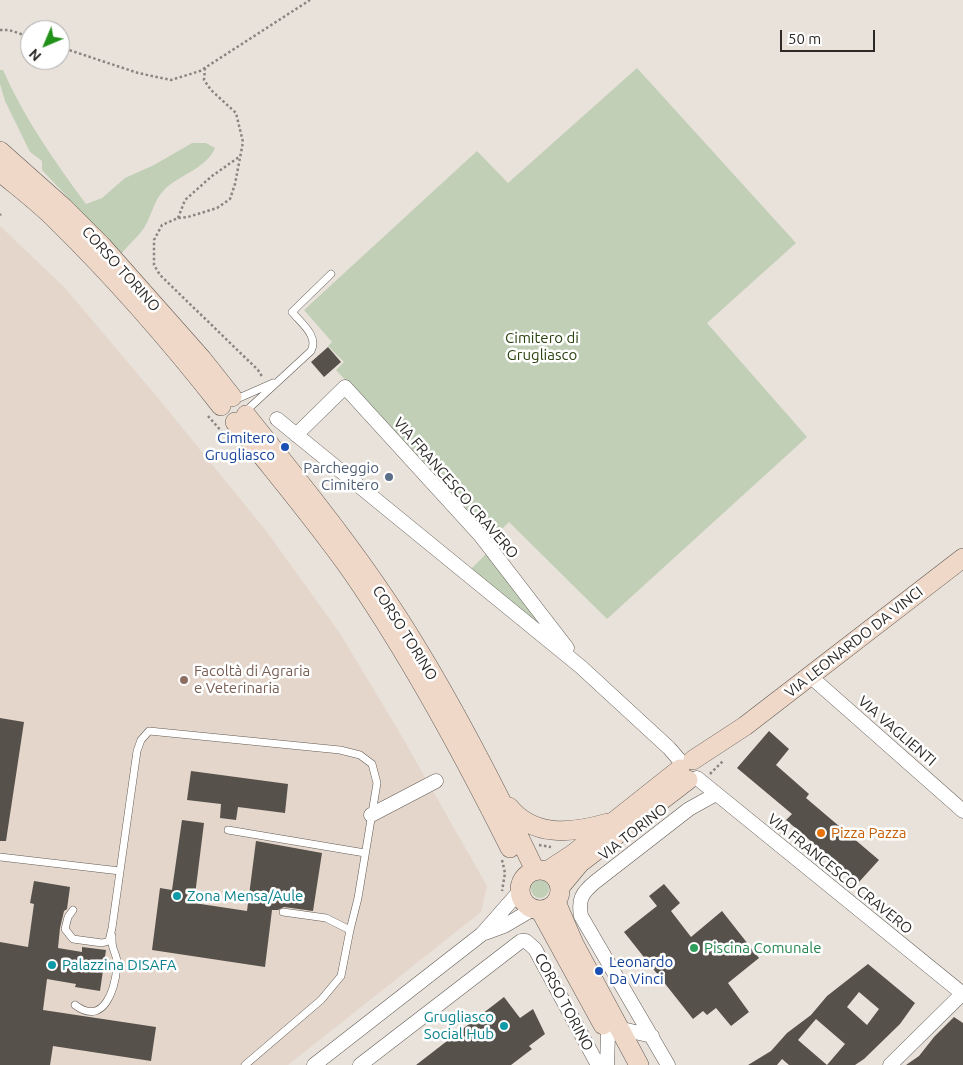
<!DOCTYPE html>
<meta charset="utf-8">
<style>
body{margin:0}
#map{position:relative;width:963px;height:1065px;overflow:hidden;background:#e9e2db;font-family:Ubuntu,sans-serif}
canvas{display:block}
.north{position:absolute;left:20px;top:20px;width:50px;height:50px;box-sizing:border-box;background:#fff;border:1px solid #aba9a9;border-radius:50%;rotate:225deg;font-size:14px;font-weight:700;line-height:20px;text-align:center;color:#2c2927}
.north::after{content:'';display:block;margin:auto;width:18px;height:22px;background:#22911a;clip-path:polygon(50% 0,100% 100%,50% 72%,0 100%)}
.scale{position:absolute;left:780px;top:30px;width:95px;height:22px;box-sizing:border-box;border:2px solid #2c2927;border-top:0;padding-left:6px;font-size:15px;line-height:18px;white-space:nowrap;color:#2c2927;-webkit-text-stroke:4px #fff;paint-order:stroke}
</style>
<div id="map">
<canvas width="963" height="1065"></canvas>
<div class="north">N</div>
<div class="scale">50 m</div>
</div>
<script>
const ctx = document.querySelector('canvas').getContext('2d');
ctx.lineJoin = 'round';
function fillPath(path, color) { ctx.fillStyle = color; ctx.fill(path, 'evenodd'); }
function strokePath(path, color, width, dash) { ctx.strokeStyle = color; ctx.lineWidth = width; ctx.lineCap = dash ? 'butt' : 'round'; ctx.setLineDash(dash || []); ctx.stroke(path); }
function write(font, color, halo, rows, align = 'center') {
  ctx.font = font + ' Ubuntu,sans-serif'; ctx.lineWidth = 5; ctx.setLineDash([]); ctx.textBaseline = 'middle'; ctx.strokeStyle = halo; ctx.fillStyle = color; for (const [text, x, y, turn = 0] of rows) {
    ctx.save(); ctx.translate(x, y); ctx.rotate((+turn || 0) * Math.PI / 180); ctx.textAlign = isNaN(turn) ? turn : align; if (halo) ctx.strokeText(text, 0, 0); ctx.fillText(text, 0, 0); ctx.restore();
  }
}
fillPath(new Path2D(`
 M0,226l65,62 93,110 109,134 72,100 58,96 90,158 -6,26 -193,153h-288z`), '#e4d6cb');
fillPath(new Path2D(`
 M637,68l159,175 -89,80 100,114 -200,182 -98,-97 -17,17 -156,-169 8,-8 -16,-16 4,-4 -28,-32 173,-159 31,32z
 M0,70h3c21,48 52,92 83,134l16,-6 23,-20 29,-13 38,-22h14l9,5c-9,21 -35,26 -51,42 -10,10 -12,25 -20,38 -6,9 -16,17 -23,26l-79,-84v-9l-12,-9 -25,-51 -5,-17z
 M487,553l59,76 -77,-58z
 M531 889a9 9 0 1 1 18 0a9 9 0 1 1-18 0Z`), '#c1cfb6');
fillPath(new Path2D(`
 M328,347l13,15 -17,15 -13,-15z
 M0,718l24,4 -18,119h-6z
 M769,731l20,18 -13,16 33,29 -3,4 73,62 -20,22 -73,-62 6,-6 -55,-46z
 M191,771l97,13 -3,29 -47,-6 -2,13 -16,-2 1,-14 -34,-4z
 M182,820l22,3 -10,80 53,8 9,-70 66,12 -9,58 -29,-4 -6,3h-6l-7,57 -113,-17 8,-62 12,2z
 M34,881l36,6 -3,22 -3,2 -4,17 -2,20 24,4v-5l24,3 -6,41 -25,-4 1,-3 -29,-5 -4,31 113,17 -5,34 -98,-15 -3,19h-50v-123l28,5 6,-43 -4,-1z
 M664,884l16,19 -9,8 20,26 31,-26 37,47 -31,25 21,29 -18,14 -15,-18 -9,7 -4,-4 -10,8 -69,-87 33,-26 -8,-10z
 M868,964l47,39 -15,21 -36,35 -9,6h-66l-7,-6 -5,6h-29l23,-14 16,-18 24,-18 16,-19zM859,992l20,17 -12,16 -20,-18zM816,1019l29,25 -18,21 -29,-25z
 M504,997l16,21 13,-9 12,25 -16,12 3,3 -21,16h-95z
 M954,1017l9,6v42h-57l13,-9 15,-19z`), '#57514b');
const lane = new Path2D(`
 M239,398l34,-15
 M247,410l64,-59c8,-15 -10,-28 -19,-39l39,-38
 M228,830l137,23
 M0,857l120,14
 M73,910l-5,7 -3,12 8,10 29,4 7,-2 3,-13 25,-177 4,-11 8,-9 191,19 20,5 12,9 5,19 -19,115 -8,32 -9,46 -20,24 -76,65
 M283,912l43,6 24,12
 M75,1005c29,22 40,-16 42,-39 1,-7 -2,-12 -4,-18 -1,-3 -1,-9 -1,-12`);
const street = new Path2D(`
 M277,419l304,248 88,81 13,15
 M296,435l49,-48 135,148 87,113
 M810,676l153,135
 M697,778l266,216
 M371,815l65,-34
 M485,933l19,-7 29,-17
 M618,1028l34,8
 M314,1065l168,-131 37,-42
 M360,1065l161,-124h5l9,8 63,116
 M607,1065l1,-30
 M668,1065l-87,-149c-3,-17 1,-23 14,-34l94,-73 27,-15
 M890,1065l73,-72`);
const secondary = new Path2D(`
 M0,151l63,56 39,39 100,113 30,38
 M0,172c18,15 38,30 55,47 58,57 115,122 166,187
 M246,415c59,74 119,147 168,228 45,73 84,150 121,227
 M235,422c40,51 82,100 119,153 59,86 109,179 156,273
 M693,760l52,-34 218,-168
 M509,807c25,31 64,26 99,16
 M520 890a20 20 0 1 1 40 0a20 20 0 1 1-40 0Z
 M547,871l26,-17 107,-85
 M560,887l20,-24 108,-83
 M556,902l18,42 65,121
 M540,910l63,115`);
strokePath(lane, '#615b55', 8);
strokePath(street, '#615b55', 15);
strokePath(secondary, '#615b55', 20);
strokePath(new Path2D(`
 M0,30h9l21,7
 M60,47l78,26 33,7 29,-9 110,-71
 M205,68l-1,12 7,10 25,23 7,29 -8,42 -5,15 -13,9 -29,9 -10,1 -16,7 -8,15v25l6,10 98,95 5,8
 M0,215l1,-1
 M178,218l7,-18 27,-24 27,-19
 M208,416l15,17
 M710,774l14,-14
 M539,845l12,2
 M502,860l3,13 -3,18`), '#8a8581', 2.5, [2.5, 2.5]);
strokePath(lane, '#fff', 7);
strokePath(street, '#fff', 14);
strokePath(secondary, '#efd8c8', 19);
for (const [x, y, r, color] of [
 [285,447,5,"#1a4fb4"],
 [389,477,5,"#5c6f8a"],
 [184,680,5,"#8d6e63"],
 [821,833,5,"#e8710a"],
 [177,896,5,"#0f9aa8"],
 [694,948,5,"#2e9e5b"],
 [52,965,5,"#0f9aa8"],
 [599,971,5,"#1a4fb4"],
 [504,1026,5,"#0f9aa8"]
]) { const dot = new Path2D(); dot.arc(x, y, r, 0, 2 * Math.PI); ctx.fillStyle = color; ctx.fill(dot); strokePath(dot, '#fff', 2); }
write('15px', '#2c2927', '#fff', [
 ["CORSO TORINO",121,269,48],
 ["VIA FRANCESCO CRAVERO",456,488,49],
 ["CORSO TORINO",405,633,58],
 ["VIA LEONARDO DA VINCI",854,642,-38],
 ["VIA VAGLIENTI",897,731,41],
 ["VIA TORINO",633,832,-38],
 ["VIA FRANCESCO CRAVERO",840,874,39],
 ["CORSO TORINO",564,1002,62]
]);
write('15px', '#2a420e', '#fff', [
 ["Cimitero di",542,338],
 ["Grugliasco",542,355]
]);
write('15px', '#164399', '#fff', [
 ["Cimitero",275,438],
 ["Grugliasco",275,455],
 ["Leonardo",609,962,"left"],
 ["Da Vinci",609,979,"left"]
], 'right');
write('15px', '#4e5e75', '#fff', [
 ["Parcheggio",379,468],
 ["Cimitero",379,485]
], 'right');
write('15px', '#785e54', '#fff', [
 ["Facoltà di Agraria",194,671],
 ["e Veterinaria",194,688]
], 'left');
write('15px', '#c56008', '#fff', [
 ["Pizza Pazza",831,833]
], 'left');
write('15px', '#0d838f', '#fff', [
 ["Zona Mensa/Aule",187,896],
 ["Palazzina DISAFA",62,965],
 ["Grugliasco",494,1017,"right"],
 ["Social Hub",494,1034,"right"]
], 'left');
write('15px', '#27864d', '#fff', [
 ["Piscina Comunale",704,948]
], 'left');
</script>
